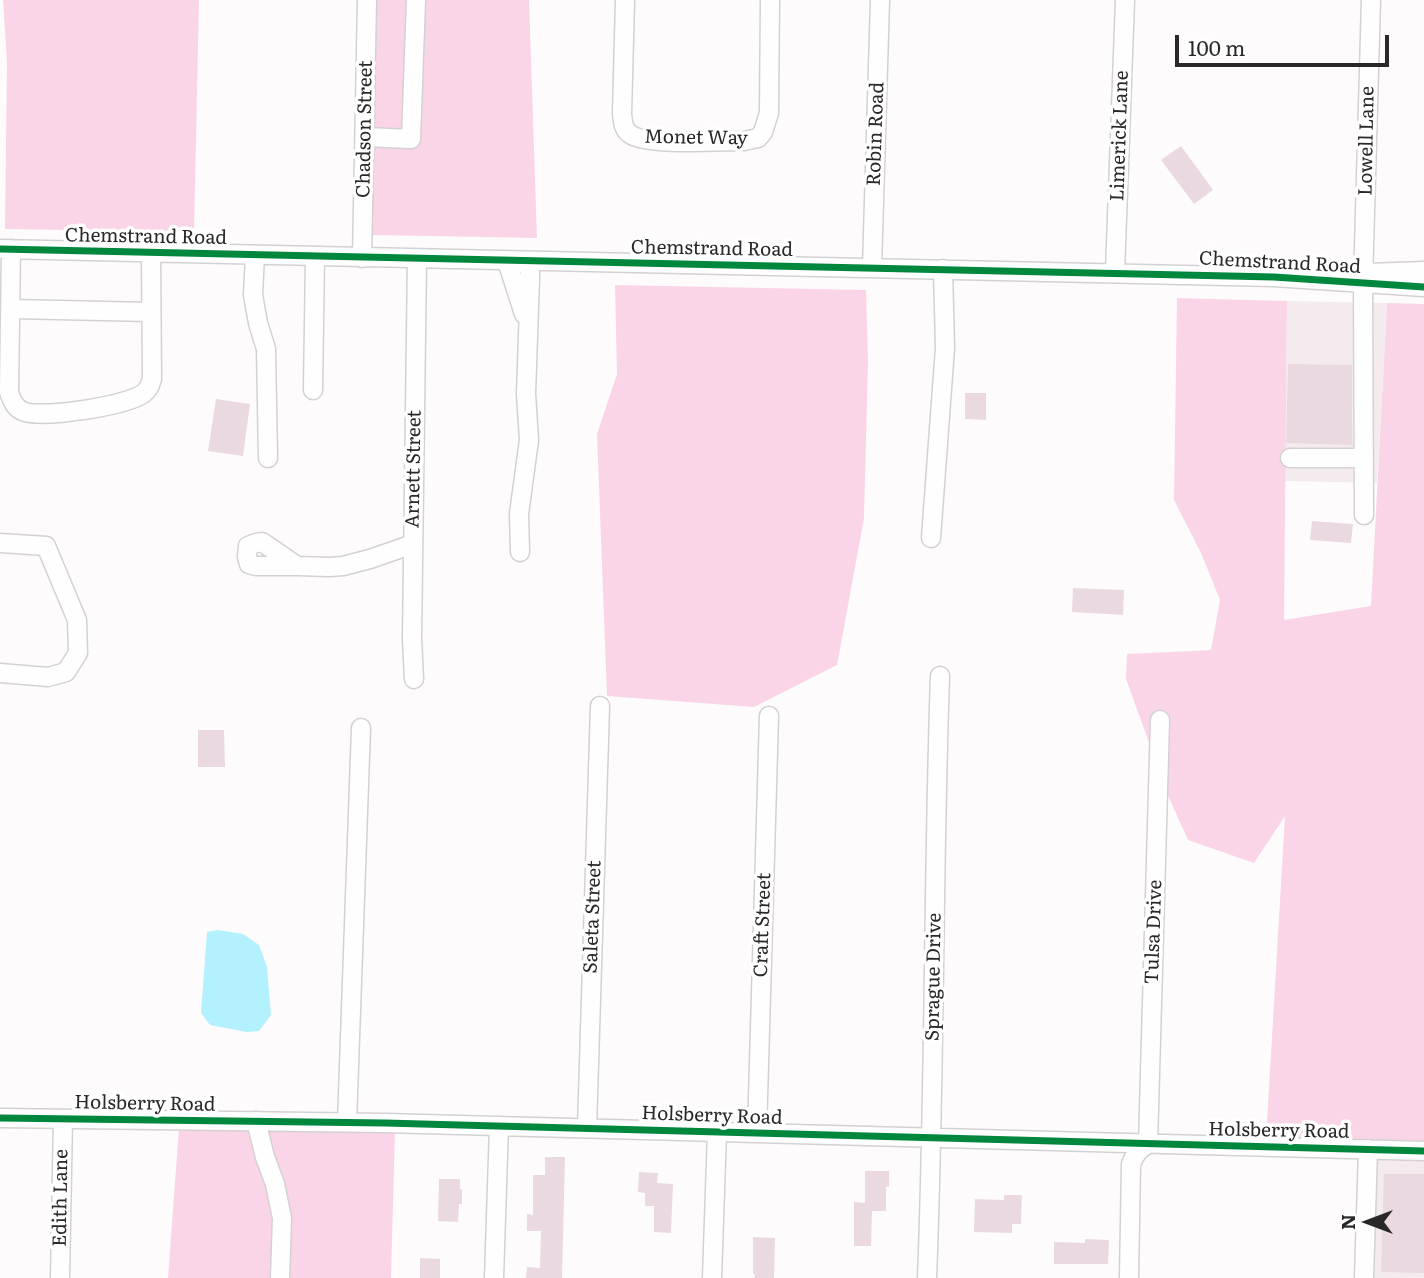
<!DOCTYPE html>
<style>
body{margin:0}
#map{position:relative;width:1424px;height:1278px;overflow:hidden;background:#fefbfc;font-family:Literata,serif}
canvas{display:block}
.north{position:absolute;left:1333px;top:1187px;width:70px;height:70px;-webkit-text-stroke:5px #fff;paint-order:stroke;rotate:270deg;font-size:19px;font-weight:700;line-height:28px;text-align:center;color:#2b282a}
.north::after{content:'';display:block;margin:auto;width:24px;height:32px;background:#2b282a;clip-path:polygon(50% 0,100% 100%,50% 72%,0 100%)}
.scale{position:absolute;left:1175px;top:35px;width:214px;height:32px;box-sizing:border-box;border:4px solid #2b282a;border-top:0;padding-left:9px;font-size:21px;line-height:24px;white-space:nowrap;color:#2b282a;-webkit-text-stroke:5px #fff;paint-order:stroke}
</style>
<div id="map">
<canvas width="1424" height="1278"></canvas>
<div class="north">N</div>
<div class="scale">100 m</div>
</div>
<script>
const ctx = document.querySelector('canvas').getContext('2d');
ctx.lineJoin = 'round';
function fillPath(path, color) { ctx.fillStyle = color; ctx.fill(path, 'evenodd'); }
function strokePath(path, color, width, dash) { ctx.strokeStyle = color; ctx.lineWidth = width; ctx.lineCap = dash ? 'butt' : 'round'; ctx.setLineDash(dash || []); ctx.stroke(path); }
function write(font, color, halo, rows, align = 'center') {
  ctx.font = font + ' Literata,serif'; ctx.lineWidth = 7; ctx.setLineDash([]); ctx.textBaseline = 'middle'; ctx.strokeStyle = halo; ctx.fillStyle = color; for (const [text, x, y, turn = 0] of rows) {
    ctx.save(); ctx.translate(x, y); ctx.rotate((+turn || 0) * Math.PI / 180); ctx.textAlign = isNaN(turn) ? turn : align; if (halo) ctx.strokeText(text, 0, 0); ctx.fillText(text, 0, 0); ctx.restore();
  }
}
fillPath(new Path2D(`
 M1287,301l100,2 -10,180 -92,-2z
 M1376,1157l48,1v120h-52z`), '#f4ebef');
fillPath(new Path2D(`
 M3,0h196l-5,232 -189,-3 2,-167z
 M375,0h154l8,238 -166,-3z
 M615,285l251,5 2,71 -4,157 -27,147 -83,42 -147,-11 -10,-262 20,-60z
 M1177,298l110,3 -3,319 87,-14 16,-303 37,1v840l-158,-5 19,-323 -31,47 -66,-23 -22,-49 2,-78h-16l-1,35 -25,-69 1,-25 84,-4 9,-50 -19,-47 -27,-53z
 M179,1127l216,3 -4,148h-223z`), '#fad5e8');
fillPath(new Path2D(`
 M218,930l25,4 16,11 8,22 4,48 -12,16 -12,1 -37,-7 -9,-12 6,-81z`), '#b2f1fd');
fillPath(new Path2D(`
 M1181,146l32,44 -19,14 -33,-44z
 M1288,364l64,1v80l-66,-2z
 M965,393h21v27l-21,-1z
 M216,399l34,5 -7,52 -35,-5z
 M1312,521l41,3 -2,19 -41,-3z
 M1073,588l51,2 -1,25 -51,-3z
 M198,730h26l1,37h-27z
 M545,1157h20l-3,121h-36l1,-11 13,1 1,-37h-14v-17l6,1v-40h12z
 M865,1171h24v16h-3v24h-14l-1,35h-17v-44l11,1z
 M639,1172l19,1 -1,10 16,1 -2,49 -17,-1v-26h-9v-13l-7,-1z
 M1384,1174h40v99l-43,-1z
 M439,1179h21v10h2v15h-3l-1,18 -20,-1z
 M1004,1195h18l-1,29h-9v9l-38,-1 1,-33 29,1z
 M753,1237l22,1 -1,40h-20l1,-4h-2z
 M1085,1239l24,1 -1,24h-54v-22l31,1z
 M420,1258l20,1v19h-20z`), '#ebd9e2');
const minor = new Path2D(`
 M625,0l-3,114c1,8 1,15 8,20 14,12 92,7 114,7l14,-3 5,-6 6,-19 1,-113
 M365,137l46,2 5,-139
 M0,249l1274,28 150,10
 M11,249l-2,143c3,9 6,17 16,20 21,6 102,-6 119,-19 5,-4 6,-8 8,-14l-1,-126
 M255,255l-2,40 5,28 8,26 2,109
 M362,258l5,-258
 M507,261l17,53
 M872,268l8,-268
 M1115,272l10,-272
 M1368,273l56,-2
 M11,309l140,3
 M313,390l2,-133
 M1290,458h73
 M1364,515l-1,-232 8,-283
 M931,538l14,-190 -2,-79
 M0,543l46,3 31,74 1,33 -12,19 -18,5 -48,-4
 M520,552l-1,-38 10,-74 -3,-46 4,-116v-8l-7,-9
 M297,566h-41l-7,-2 -2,-7 1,-11 8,-3 6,-1 35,24 32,1 14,-1 27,-7 43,-15
 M414,679l-2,-40 5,-380
 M0,1118l385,5 1039,28
 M256,1121l9,36 10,27 7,34 -2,60
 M347,1122l14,-394
 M587,1128l13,-422
 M757,1133l12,-417
 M60,1278l3,-159
 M494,1278l5,-152
 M712,1278l5,-146
 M927,1278c8,-201 6,-401 13,-602
 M1129,1278l2,-114c4,-10 8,-15 17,-20l12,-424
 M1364,1278l4,-129`);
strokePath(minor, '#d4d1d3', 21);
strokePath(minor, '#fffeff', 18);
strokePath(new Path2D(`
 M0,249l1274,28 150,10
 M0,1118l385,5 1039,28`), '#00873e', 7);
write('19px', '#2b282a', '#fff', [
 ["Chadson Street",365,129,-89],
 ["Robin Road",876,134,-88],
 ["Limerick Lane",1120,136,-88],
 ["Monet Way",696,138,1],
 ["Lowell Lane",1367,141,-89],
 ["Chemstrand Road",146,237,1],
 ["Chemstrand Road",712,249,1],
 ["Chemstrand Road",1280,263,3],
 ["Arnett Street",414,469,-89],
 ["Saleta Street",593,917,-88],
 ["Craft Street",763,925,-88],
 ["Tulsa Drive",1154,932,-88],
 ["Sprague Drive",934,977,-89],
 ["Holsberry Road",145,1104,1],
 ["Holsberry Road",712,1116,2],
 ["Holsberry Road",1279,1131,1],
 ["Edith Lane",61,1198,-89]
]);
</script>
